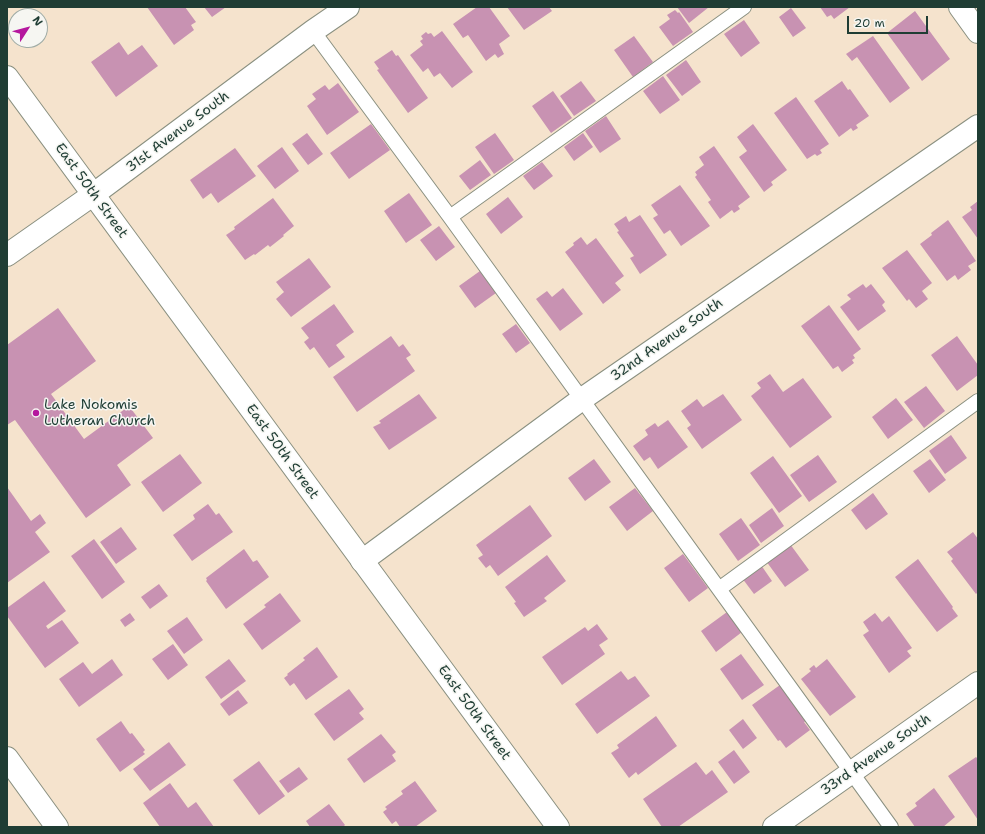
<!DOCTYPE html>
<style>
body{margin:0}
#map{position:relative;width:985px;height:834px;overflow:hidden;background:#f5e3cd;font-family:"Shantell Sans",sans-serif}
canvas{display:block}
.frame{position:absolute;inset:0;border:8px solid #1f3d34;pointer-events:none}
.north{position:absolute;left:8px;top:8px;width:40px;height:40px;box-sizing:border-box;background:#f6f6f2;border:1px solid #a0aca6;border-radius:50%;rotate:54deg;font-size:11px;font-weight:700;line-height:16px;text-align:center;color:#1f3d34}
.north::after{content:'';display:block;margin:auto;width:14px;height:18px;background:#b5179e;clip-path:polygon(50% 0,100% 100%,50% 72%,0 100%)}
.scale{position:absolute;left:847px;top:16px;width:81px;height:18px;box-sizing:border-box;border:2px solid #1f3d34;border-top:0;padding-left:5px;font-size:12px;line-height:14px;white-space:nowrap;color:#1f3d34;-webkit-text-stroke:3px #f6f6f2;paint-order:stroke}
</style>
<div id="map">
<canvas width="985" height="834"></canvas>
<div class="frame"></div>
<div class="north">N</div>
<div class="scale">20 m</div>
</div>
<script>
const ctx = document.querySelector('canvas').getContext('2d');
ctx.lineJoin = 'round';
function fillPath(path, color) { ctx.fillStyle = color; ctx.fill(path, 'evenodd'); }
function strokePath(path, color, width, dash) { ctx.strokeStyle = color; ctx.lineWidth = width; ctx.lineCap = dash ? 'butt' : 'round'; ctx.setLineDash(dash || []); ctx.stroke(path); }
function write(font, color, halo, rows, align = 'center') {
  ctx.font = font + ' "Shantell Sans",sans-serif'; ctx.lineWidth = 3; ctx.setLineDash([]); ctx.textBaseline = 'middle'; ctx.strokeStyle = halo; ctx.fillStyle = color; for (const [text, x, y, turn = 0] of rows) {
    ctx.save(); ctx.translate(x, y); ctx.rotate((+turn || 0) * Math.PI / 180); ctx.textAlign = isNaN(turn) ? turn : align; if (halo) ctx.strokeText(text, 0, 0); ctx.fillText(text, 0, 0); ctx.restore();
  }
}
fillPath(new Path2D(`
 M147,7h38l11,15 -5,3 3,5 -20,15z
 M204,7h22l-14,10z
 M477,7h12l21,29 -11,8 5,10 -6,4 -3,-4 -9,7 -18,-26 -5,3 -10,-14z
 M507,7h42l3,4 -28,19z
 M677,7h32l-20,16z
 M820,7h30l-16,12 -3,-4 -4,2z
 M791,8l15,20 -13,9 -14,-20z
 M675,10l3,3 1,-1 14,20 -20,14 -14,-19 11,-8 -3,-4z
 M915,11l35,48 -28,22 -35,-48z
 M744,20l16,23 -19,14 -17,-23z
 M442,31l31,41 -21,16 -12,-15 -6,4 -6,-9 -5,4 -13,-17 13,-10 -3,-4 3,-2 -2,-3 5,-4 2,2 3,-1 3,4z
 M634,36l19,26 -20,15 -19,-27z
 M873,36l37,52 -20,15 -33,-46 -5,4 -6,-7z
 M119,42l9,13 14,-10 16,21 -42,31 -25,-35z
 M392,50l4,6 2,-1 30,43 -20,15 -31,-43 2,-1 -5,-7z
 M686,60l15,22 -19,14 -16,-21z
 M663,76l17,24 -20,14 -17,-23z
 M581,81l15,20 -22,15 -14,-20z
 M842,81l6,9 2,-1 19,27 -13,9 2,3 -5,3 -2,-3 -12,9 -25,-36z
 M338,83l21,29 -32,23 -20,-29 9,-7 -4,-5 13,-9 4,5z
 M553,91l19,27 -21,15 -19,-27z
 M796,97l33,47 -9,6 2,3 -5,3 -2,-2 -8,5 -33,-46z
 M606,116l15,23 -21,14 -15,-22z
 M371,124l19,26 -41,29 -19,-26z
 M753,124l34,46 -16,12 2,3 -9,7 -25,-35 8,-6 -10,-14z
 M307,133l16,21 -15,11 -16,-21z
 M495,133l19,27 -20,14 -19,-27z
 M583,133l10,14 -19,14 -10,-14z
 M714,146l36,51 -12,9 2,3 -6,4 -2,-3 -12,9 -12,-17 3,-2 -16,-23 2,-2 -2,-3 9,-7 -5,-8z
 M282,147l17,24 -24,18 -18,-23z
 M235,148l21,28 -38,27 -7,-10 -8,6 -13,-19z
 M480,160l11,15 -21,15 -11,-14z
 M542,162l11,14 -19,14 -11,-14z
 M680,185l30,41 -29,20 -11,-16 -6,4 -11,-16 5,-3 -7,-10z
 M409,193l23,32 -26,18 -22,-32z
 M508,197l15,20 -22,17 -15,-20z
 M273,198l21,28 -11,9 1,1 -14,11 -2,-2 -13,10 -1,-1 -9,6 -19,-25 9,-6 -1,-2z
 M978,201v38l-16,-22 10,-7 -2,-3z
 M640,215l27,40 -27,19 -10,-16 4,-2 -17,-24 2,-1 -5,-7 12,-8 3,6z
 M948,220l28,41 -8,5 3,4 -13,10 -3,-5 -8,6 -27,-37 12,-9 -1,-2z
 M439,226l16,21 -19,14 -16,-21z
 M581,237l6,8 9,-7 28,38 -9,7 6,7 -18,14 -38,-52 9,-7 -1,-2z
 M907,250l25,33 -10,8 6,8 -12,9 -7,-9 -2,2 -25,-33z
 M309,258l22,29 -40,30 -15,-18 8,-7 -8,-10z
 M480,271l16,22 -21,15 -16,-22z
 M863,284l3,4 5,-4 14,18 -3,3 4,6 -28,20 -18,-24 11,-8 -4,-4z
 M563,288l20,26 -23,17 -24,-32 11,-8 5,6z
 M334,304l20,28 -18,13 9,12 -16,11 -15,-21 -4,3 -6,-8 5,-4 -8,-10z
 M829,305l32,44 -8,6 2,3 -3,2 2,3 -12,9 -4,-6 -5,3 -32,-43z
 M58,308l38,53 -45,33 33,45 45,-33 24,32 -36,27 14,20 -45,33 -71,-98 -8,5v-80z
 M516,324l14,19 -14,10 -14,-19z
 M391,336l8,11 4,-3 8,11 -5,3 9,13 -58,41 -24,-35z
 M957,336l21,29v10l-21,16 -26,-36z
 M770,374l13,18 20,-14 29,39 -42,31 -39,-52 10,-8 -4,-5z
 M926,386l19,25 -21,17 -20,-26z
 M419,394l18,24 -48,32 -16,-23 8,-4 -2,-2z
 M723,394l19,26 -40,29 -15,-21 4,-3 -10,-14 16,-12 6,8z
 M896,398l17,22 -25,19 -16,-22z
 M668,420l20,27 -30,22 -8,-12 -6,4 -11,-15 15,-11 -3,-5 10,-7 3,4z
 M951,435l16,23 -22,16 -16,-23z
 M180,454l22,29 -39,29 -22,-30z
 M818,455l19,27 -28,20 -19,-27z
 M773,456l29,40 -23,17 -29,-40z
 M594,459l17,23 -26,19 -17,-23z
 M930,459l16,21 -17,13 -16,-22z
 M7,487l24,34 9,-7 6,9 -11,9 15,20 -43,31z
 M635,488l18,23 -26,20 -18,-24z
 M873,493l15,21 -22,16 -15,-20z
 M208,504l8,11 3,-2 14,19 -41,29 -19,-26 22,-16 -2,-4z
 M530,505l22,31 -54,40 -8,-11 -4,3 -8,-10 5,-3 -7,-10z
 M772,508l12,18 -23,17 -12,-18z
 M741,518l19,27 -22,16 -19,-27z
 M121,527l16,22 -21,15 -16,-22z
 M973,532l5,7v53l-2,2 -25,-33 2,-2 -6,-7z
 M94,539l31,43 -23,17 -31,-43z
 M790,544l19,26 -24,17 -19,-26z
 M244,549l9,13 4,-2 12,17 -43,32 -20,-28 1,-1 -1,-2z
 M683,554l25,34 -19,14 -25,-34z
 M547,555l19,26 -22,17 3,3 -23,16 -10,-14 2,-1 -11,-15z
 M918,559l35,48 -1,1 6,8 -21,16 -42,-55z
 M761,565l11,16 -18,13 -12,-16z
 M44,581l22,30 -20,15 2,3 14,-9 17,23 -34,25 -38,-52v-8z
 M159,584l9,12 -18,13 -9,-12z
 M280,593l21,28 -39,29 -19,-26 23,-17 -2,-2z
 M727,612l15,20 -26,20 -15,-21z
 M130,613l5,7 -10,7 -5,-7z
 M875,613l7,9 7,-6 23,32 -5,3 4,5 -22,17 -26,-38 6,-4 -6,-9z
 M187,617l16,23 -19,14 -17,-23z
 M597,624l11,15 -9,6 6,9 -43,31 -20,-28 43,-30 3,4z
 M173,644l15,21 -20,15 -16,-21z
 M317,647l21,30 -32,23 -12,-17 -4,3 -6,-8 4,-3 -1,-1 18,-14 -2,-2z
 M741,654l23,31 -22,15 -22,-31z
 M112,659l11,16 -44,32 -20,-28 24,-17 9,12z
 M229,659l17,22 -25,18 -16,-22z
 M827,659l29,38 -26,19 -29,-37 10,-8 -2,-2 5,-4 2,3z
 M621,671l7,9 7,-4 15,20 -53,38 -22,-30z
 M780,685l26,36 -2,1 6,8 -24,18 -6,-8 -2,1 -26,-36z
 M349,689l15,20 -5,4 5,6 -30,22 -20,-27z
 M238,690l10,13 -19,13 -9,-12z
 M656,716l21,30 -39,29 -2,-3 -7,6 -18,-25 8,-5 -2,-3z
 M743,719l14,19 -14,11 -14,-19z
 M121,721l9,13 2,-1 13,17 -2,2 2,2 -25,18 -24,-33z
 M381,734l15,18 -4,3 4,6 -32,22 -17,-24z
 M169,742l17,23 -36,26 -17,-22z
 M734,750l16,22 -16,12 -16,-22z
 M976,757l2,2v61l-30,-44z
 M259,761l26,35 -26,19 -26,-35z
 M696,762l10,13 6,-5 16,22 -50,35h-16l-19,-28z
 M299,767l9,12 -20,14 -9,-12z
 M415,781l22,30 -22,16h-15l-4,-6 -4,3 -9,-12 4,-3 -2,-2 18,-13 -2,-3z
 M170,783l18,25 8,-6 18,25h-54l-17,-24z
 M934,788l21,29 -12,10h-28l-9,-13 11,-8 -2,-3z
 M329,804l16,21 -2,2h-33l-4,-6z`), '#c892b2');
const service = new Path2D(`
 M313,31l137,186 441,610
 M450,217l294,-210
 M719,589l259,-188`);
const minor = new Path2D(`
 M960,7l18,25
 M7,255l87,-61 219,-163 35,-24
 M362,561l220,-162 396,-273
 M7,758l50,69
 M774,827l204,-144`);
const tertiary = new Path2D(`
 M7,77l551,750`);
strokePath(service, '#8a9080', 16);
strokePath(minor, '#8a9080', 24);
strokePath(tertiary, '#8a9080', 24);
strokePath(service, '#fff', 14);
strokePath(minor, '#fff', 22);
strokePath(tertiary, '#fff', 22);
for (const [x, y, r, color] of [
 [36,413,4,"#b5179e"]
]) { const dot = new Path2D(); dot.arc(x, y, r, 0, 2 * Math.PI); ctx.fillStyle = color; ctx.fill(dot); strokePath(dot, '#f6f6f2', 1.5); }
write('14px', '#1f3d34', '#f6f6f2', [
 ["31st Avenue South",178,132,-37],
 ["East 50th Street",91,191,54],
 ["32nd Avenue South",667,340,-35],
 ["East 50th Street",282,452,54],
 ["East 50th Street",474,713,54],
 ["33rd Avenue South",876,755,-35]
]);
write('14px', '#1f3d34', '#f6f6f2', [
 ["Lake Nokomis",44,405],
 ["Lutheran Church",44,421]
], 'left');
</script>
